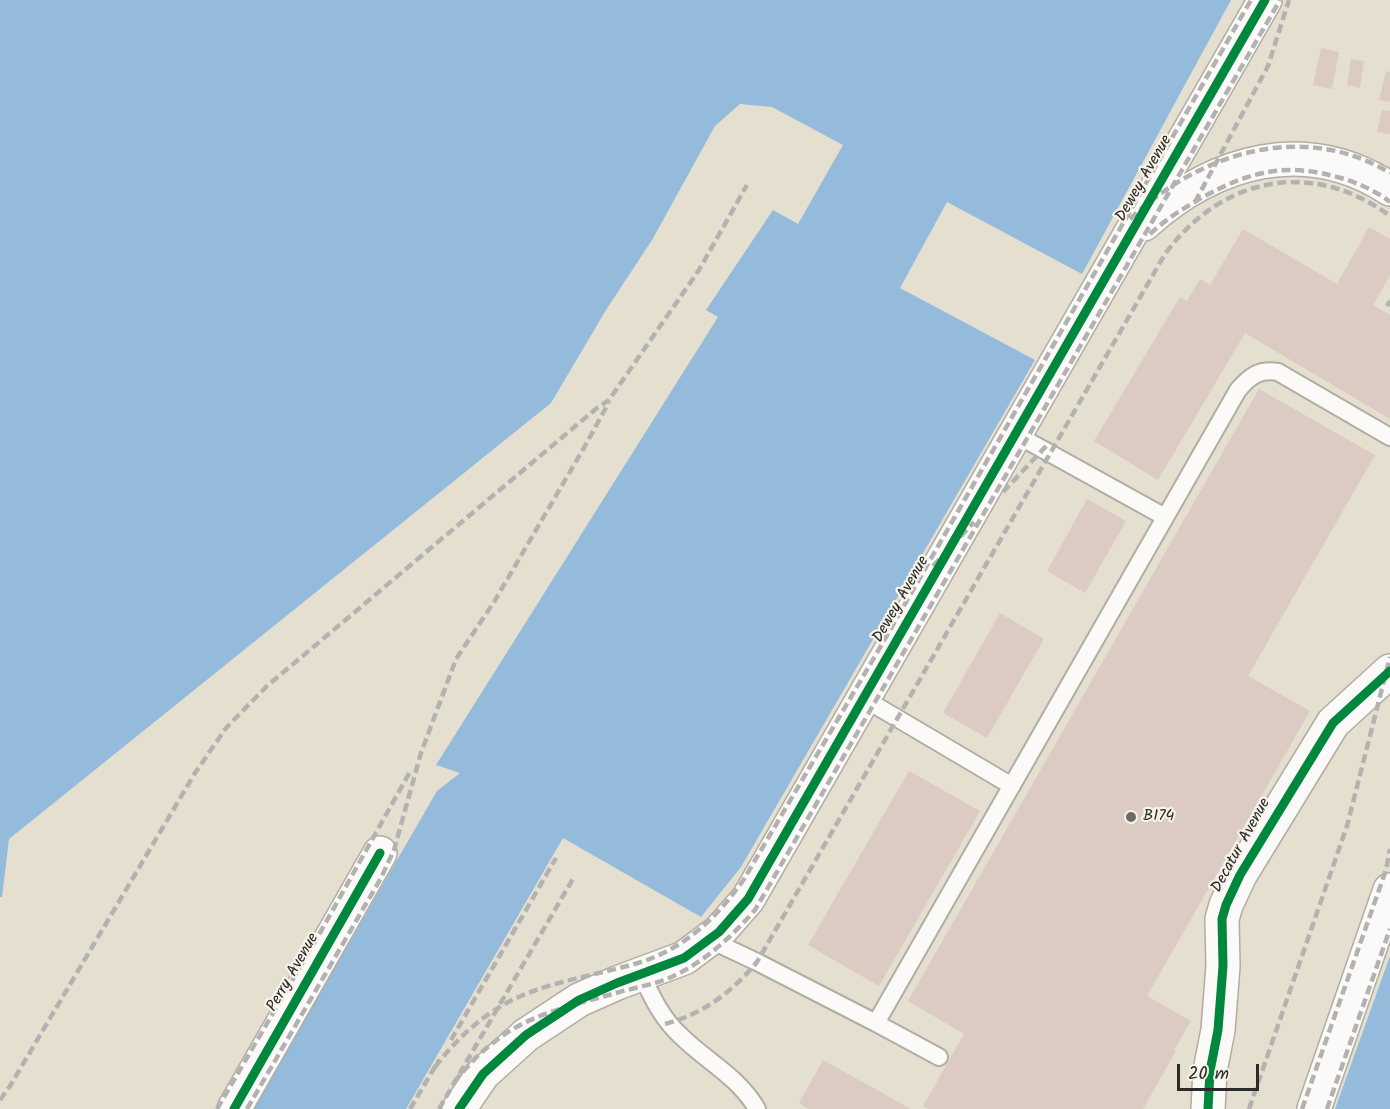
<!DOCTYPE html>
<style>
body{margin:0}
#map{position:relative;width:1390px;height:1109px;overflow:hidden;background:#e5dfcf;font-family:Kalam,sans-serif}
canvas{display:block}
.scale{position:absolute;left:1177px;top:1064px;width:82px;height:27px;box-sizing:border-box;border:3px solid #2b2b2b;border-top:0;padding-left:8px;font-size:18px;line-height:21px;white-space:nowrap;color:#2b2b2b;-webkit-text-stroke:4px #f7f3e8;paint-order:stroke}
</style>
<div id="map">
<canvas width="1390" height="1109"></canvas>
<div class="scale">20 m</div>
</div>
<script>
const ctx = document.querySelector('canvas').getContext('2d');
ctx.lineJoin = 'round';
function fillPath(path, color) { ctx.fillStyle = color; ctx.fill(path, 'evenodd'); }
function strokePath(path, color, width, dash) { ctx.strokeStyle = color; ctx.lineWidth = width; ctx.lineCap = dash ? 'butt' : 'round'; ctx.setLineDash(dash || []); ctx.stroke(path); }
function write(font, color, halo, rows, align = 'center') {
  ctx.font = font + ' Kalam,sans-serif'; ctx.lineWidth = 4.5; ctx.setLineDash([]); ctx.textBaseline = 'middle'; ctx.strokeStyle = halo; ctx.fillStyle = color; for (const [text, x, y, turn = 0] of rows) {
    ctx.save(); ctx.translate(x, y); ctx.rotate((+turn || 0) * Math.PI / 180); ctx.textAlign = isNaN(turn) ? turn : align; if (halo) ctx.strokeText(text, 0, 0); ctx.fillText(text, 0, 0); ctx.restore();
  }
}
fillPath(new Path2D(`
 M0,0h1231l-149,274 -135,-72 -47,86 135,72 -294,507 -40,50 -138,-79 -157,271h-153l184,-318 23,-18 -24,-8 282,-448 -12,-7 67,-100 25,14 45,-79 -71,-38 -32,-3 -25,22 -63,114 -46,70 -55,93 -542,436 -7,58h-2z
 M1390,956v153h-55z`), '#94bbdc');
fillPath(new Path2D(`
 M1321,48l18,4 -7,37 -19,-4z
 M1351,59l13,2 -4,27 -13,-3z
 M1386,71l4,1v30l-11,-2z
 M1382,110l8,1v23l-13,-2z
 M1369,227l21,12v36l-17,30 17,10v104l-145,-86 -87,147 -64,-39 86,-144 7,4 13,-22 10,6 33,-56 94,55z
 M1259,389l116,66 -127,221 62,35 -163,285 44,25 -17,29 2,1 -33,58h-214l-6,-3 41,-72 -56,-33z
 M1087,499l39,22 -41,72 -38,-22z
 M1000,613l44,26 -57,99 -44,-25z
 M909,771l71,40 -101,175 -71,-41z
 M823,1060l88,49h-102l-10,-6z`), '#dbcbc2');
const lane = new Path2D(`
 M1015,434l150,83
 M863,698l149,88
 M707,943l14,2 36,17 119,61 362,-633c12,-14 21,-21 40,-18l112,65
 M641,974c11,23 21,45 40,62 25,25 58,41 76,73
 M876,1023l63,34`);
const street = new Path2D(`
 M1144,224c71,-64 162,-90 246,-35
 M234,1109l146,-256
 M459,1109l24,-35 43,-39 53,-35 38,-17 67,-25 35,-26 29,-33 517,-899
 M1208,1109l2,-38 8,-41 5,-64 -1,-47 4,-14 14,-30 93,-152 57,-52
 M1314,1109l76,-219`);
strokePath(lane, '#b1ada3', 20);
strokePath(street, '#b1ada3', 36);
strokePath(lane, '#fbfaf8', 16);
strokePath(street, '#fbfaf8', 33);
strokePath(new Path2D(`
 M1195,202l73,-136 21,-66
 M1130,219c69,-66 173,-99 260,-46
 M1150,234c16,-15 34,-26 53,-37 48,-26 83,-35 138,-19 17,5 35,13 49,24
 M1387,306l3,-5
 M1003,492l47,-50
 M933,566l41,-44
 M665,1024c38,-10 67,-32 92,-62l408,-708c56,-77 147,-96 225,-38
 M451,1040l105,-182
 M435,1067c24,-31 51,-56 88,-72 37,-15 77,-21 115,-32 46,-14 80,-46 106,-84l134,-228 373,-651
 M454,1082c12,-14 24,-28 39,-39 35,-29 81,-38 123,-50 17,-5 36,-8 53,-15 35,-15 61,-40 86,-68l525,-910
 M0,1100l10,-14 185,-313 31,-45 41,-42 330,-278 12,-8 90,-130 48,-85
 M217,1109l104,-178 90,-161
 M247,1109l134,-231 13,-28 27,-97 35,-94 38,-57 91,-156 24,-44
 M410,1109l29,-49
 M439,1109l135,-232
 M1249,1109l98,-283 43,-169
 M1302,1109l84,-239 4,-21
 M1327,1109l63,-180`), '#b3b2b0', 4.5, [9, 4.5]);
strokePath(new Path2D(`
 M234,1109l146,-256
 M459,1109l24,-35 43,-39 53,-35 38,-17 67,-25 35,-26 29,-33 517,-899
 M1208,1109l2,-38 8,-41 5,-64 -1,-47 4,-14 14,-30 93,-152 57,-52`), '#00873e', 9);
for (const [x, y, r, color] of [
 [1131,817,6,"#6c6a64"]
]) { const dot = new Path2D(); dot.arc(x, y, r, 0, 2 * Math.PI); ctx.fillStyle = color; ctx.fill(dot); strokePath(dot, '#f7f3e8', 2); }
write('16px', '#2b2b2b', '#f7f3e8', [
 ["Dewey Avenue",1145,179,-60],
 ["Dewey Avenue",902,600,-60],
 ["Decatur Avenue",1242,846,-61],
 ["Perry Avenue",294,973,-60]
]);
write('16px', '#2b2b2b', '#f7f3e8', [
 ["B174",1143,817]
], 'left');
</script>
